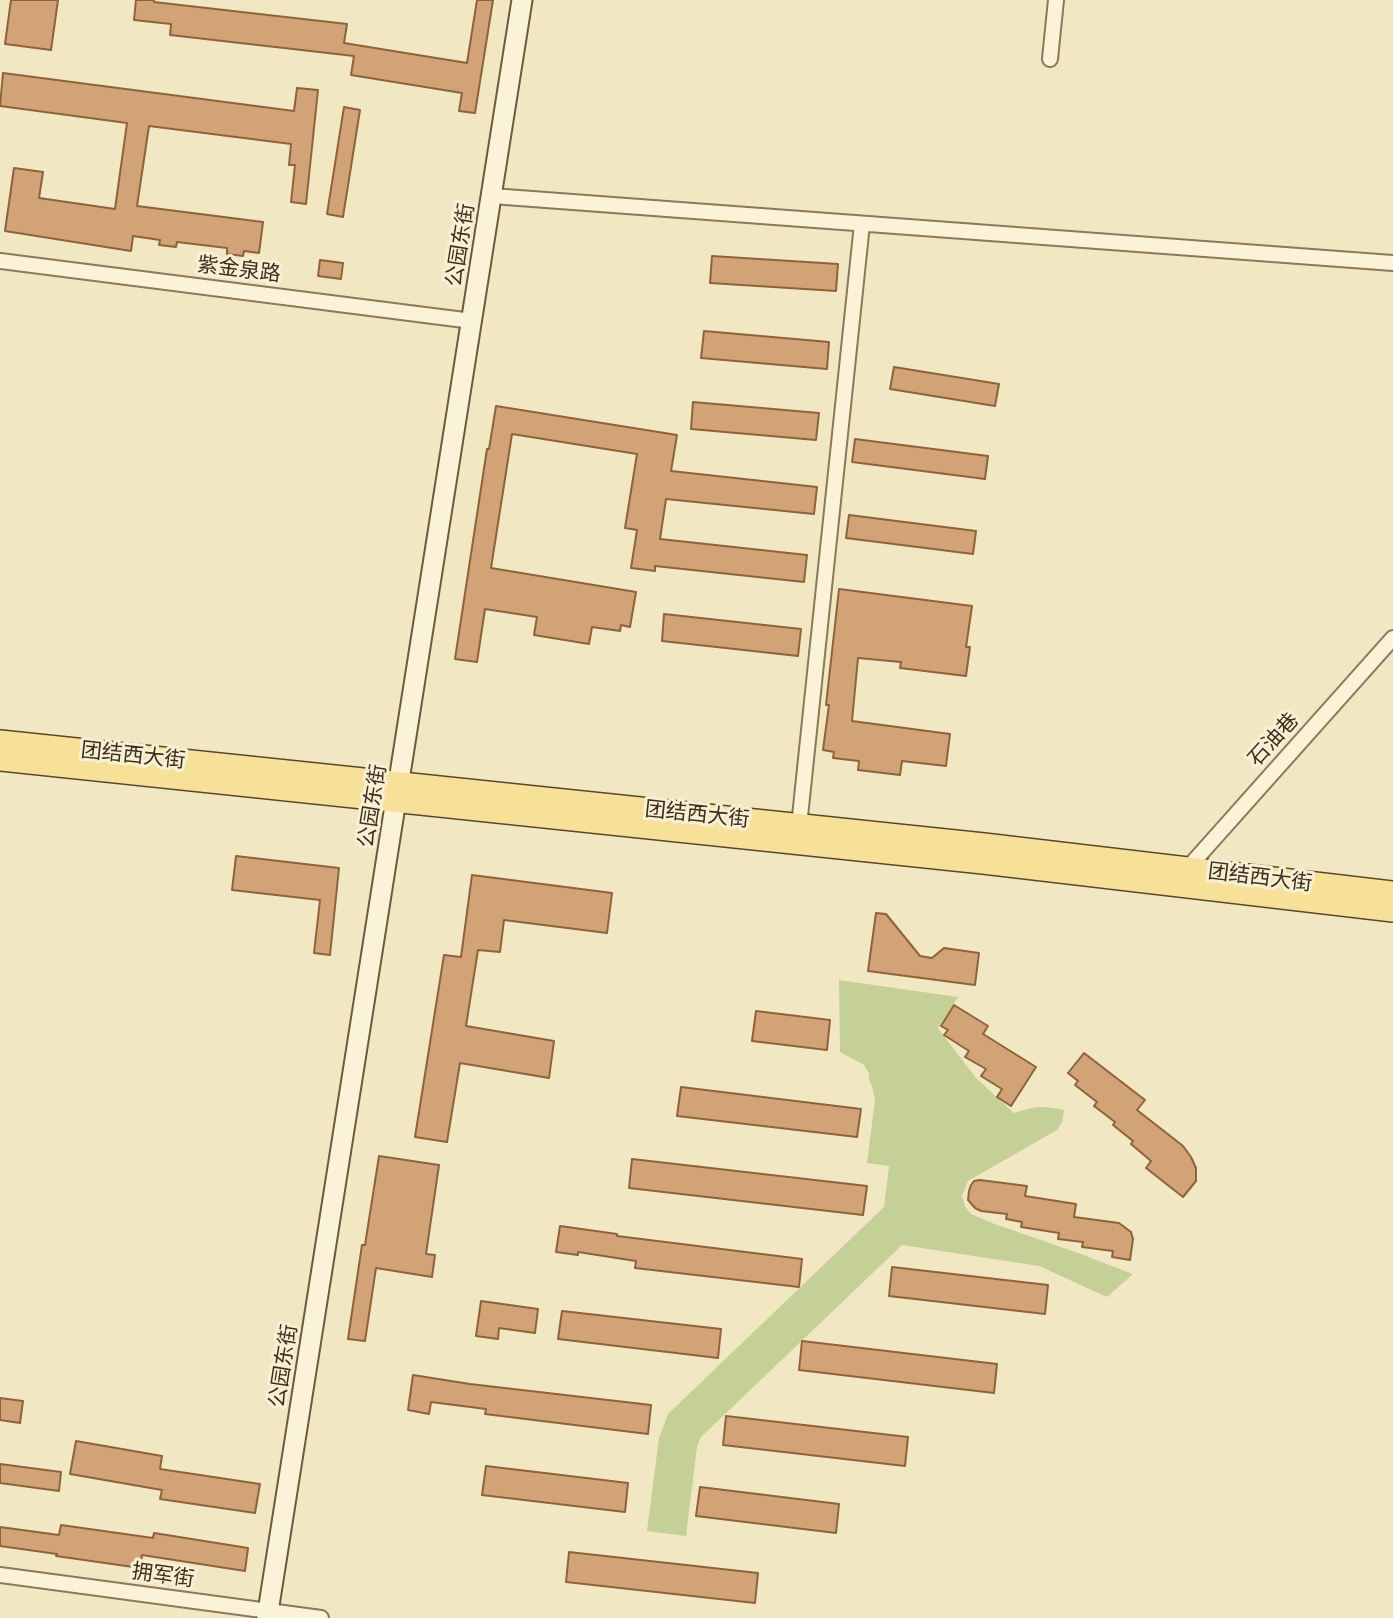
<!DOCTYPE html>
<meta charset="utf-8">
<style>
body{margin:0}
canvas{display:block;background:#f1e7c3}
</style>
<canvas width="1393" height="1618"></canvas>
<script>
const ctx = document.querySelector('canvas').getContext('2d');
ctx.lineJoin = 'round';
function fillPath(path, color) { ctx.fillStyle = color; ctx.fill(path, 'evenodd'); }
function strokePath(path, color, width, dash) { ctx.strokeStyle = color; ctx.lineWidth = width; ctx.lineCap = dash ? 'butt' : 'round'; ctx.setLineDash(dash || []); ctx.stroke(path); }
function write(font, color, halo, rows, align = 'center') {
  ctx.font = font + ' "Libre Baskerville","Noto Sans SC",serif'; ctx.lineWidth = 6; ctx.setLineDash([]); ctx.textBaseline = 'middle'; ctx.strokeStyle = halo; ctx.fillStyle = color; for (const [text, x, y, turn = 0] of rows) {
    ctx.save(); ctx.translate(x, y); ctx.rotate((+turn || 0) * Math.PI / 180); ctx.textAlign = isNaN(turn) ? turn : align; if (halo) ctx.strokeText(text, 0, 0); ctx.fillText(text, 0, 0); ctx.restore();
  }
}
fillPath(new Path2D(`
 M839,980l119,17 -20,31 38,50 38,35c22,-7 27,-8 50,-3l-2,12 -5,8 -89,51 -6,15 3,10 6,8 21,9 86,30 55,21 -26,23 -68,-31 -137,-21 -201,192 -4,10 -11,89 -39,-5 12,-93 9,-24 216,-207 5,-41 -22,-3 8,-63 -3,-14 -3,-6v-6l-5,-9 -24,-13z`), '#c5d096');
const building = new Path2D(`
 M11,0h47l-7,50 -46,-6z
 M136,0h18v2l193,22 -3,19 123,20 10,-63h16l-18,113 -16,-2 3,-18 -111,-18 3,-19 -184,-21 1,-11 -37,-4z
 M3,73l291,38 3,-23 21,2 -12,114 -15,-2 4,-37h-6l2,-21 -142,-18 -12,80 126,16 -4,31 -15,-2 -1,5 -16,-2v-6l-50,-6 -1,5 -17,-2 1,-5 -27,-4 -2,15 -126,-20 9,-63 29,4 -4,26 76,11 12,-86 -127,-17z
 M344,107l16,3 -17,107 -16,-3z
 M712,256l126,8 -2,27 -126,-8z
 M320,260l23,3 -2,16 -23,-3z
 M704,331l125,11 -2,27 -126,-11z
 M894,367l105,17 -4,22 -105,-17z
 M693,402l126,11 -3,27 -125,-11z
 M496,406l181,29 -6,36 146,16 -3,27 -148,-15 -6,40 147,16 -3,27 -149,-16v5l-24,-3 6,-38 -12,-2 12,-74 -125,-20 -21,134 145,24 -6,35 -9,-2 -1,6 -28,-4 -3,17 -55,-9 3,-18 -52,-8 -8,53 -22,-3 32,-210h2z
 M855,439l133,17 -3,23 -133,-17z
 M849,515l127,16 -3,23 -127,-16z
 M839,589l133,17 -6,41h4l-4,29 -66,-8 1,-6 -43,-4 -6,63 98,13 -4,32 -44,-5 -2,14 -42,-5 1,-9 -26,-3 1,-6 -11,-2 6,-45h-3z
 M664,614l137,15 -3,27 -136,-15z
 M236,856l103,12 -9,87 -16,-2 6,-53 -88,-10z
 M472,875l140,18 -5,40 -103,-13 -4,32 -22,-2 -12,76 88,15 -5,37 -89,-15 -13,79 -32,-5 29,-182 17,2z
 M876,913l10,1 34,42 12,2 12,-10 35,5 -4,32 -107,-14z
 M954,1005l34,21 -5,8 53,33 -25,39 -14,-9 5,-8 -21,-13 5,-7 -21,-12 4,-6 -25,-16 4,-5 -7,-4z
 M756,1011l74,9 -3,30 -75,-9z
 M1084,1053l61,47 -8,10 46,36 8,11 5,11v13l-13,16 -37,-29 5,-7 -20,-17 2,-3 -20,-16 2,-3 -21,-16 3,-4 -22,-17 3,-4 -10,-8z
 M681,1087l180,22 -4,28 -180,-21z
 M379,1156l60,9 -13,89 9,1 -3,22 -56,-9 -11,73 -17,-2 14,-94h3z
 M632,1159l235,27 -4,29 -234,-27z
 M980,1180l47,6 -2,10 51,8 -2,13 45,6 12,9 2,7 -3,21 -18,-3 1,-6 -31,-4 1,-5 -25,-3 1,-6 -38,-6 1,-5 -16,-3 1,-5 -26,-3 -6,-3 -7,-8 1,-9 2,-6 3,-4z
 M560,1226l57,8v2l185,23 -3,28 -164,-19 1,-7 -58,-9v3l-22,-3z
 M892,1267l156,18 -3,29 -156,-18z
 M481,1301l57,8 -3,24 -36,-5 -1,11 -22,-3z
 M562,1311l159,18 -3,29 -160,-19z
 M802,1341l195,23 -3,29 -195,-23z
 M413,1375l57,9 181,21 -3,29 -163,-20 1,-5 -55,-7 -2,12 -21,-4z
 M0,1398l23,3 -3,22 -20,-3z
 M726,1416l182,21 -3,29 -182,-21z
 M76,1441l86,15 -2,13 100,15 -5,29 -95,-14 2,-9 -92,-16z
 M0,1464l61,8 -2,19 -59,-8z
 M486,1466l142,17 -3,29 -143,-17z
 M700,1487l139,17 -3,29 -140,-17z
 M61,1525l92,13 1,-5 94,15 -3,23 -103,-16 -2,13 -84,-12 1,-2 -57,-8v-19l59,8z
 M569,1552l189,21 -3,30 -189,-21z`);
fillPath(building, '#d2a376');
strokePath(building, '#8e633c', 2);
const street = new Path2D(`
 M1050,59l6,-59
 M492,196l901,67
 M0,261l472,60
 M799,826l63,-602
 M1187,869l206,-231
 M0,1575l321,43`);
const secondary = new Path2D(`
 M267,1618l255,-1618`);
const primary = new Path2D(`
 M0,742l984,103 409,48
 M0,759l983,103 410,48`);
strokePath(street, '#8d7858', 18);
strokePath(secondary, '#6f593b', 23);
strokePath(primary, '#5b462d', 26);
strokePath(street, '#fbf3d7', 14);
strokePath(secondary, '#fbf3d7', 19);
strokePath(primary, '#f7e199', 23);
write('21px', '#3c2f1d', '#f8f0d4', [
 ["公园东街",461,245,-81],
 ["紫金泉路",239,270,7],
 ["石油巷",1274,740,-48],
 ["团结西大街",133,756,6],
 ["公园东街",373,806,-81],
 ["团结西大街",697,815,6],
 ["团结西大街",1260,878,7],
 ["公园东街",284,1366,-81],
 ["拥军街",163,1576,8]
]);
</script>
